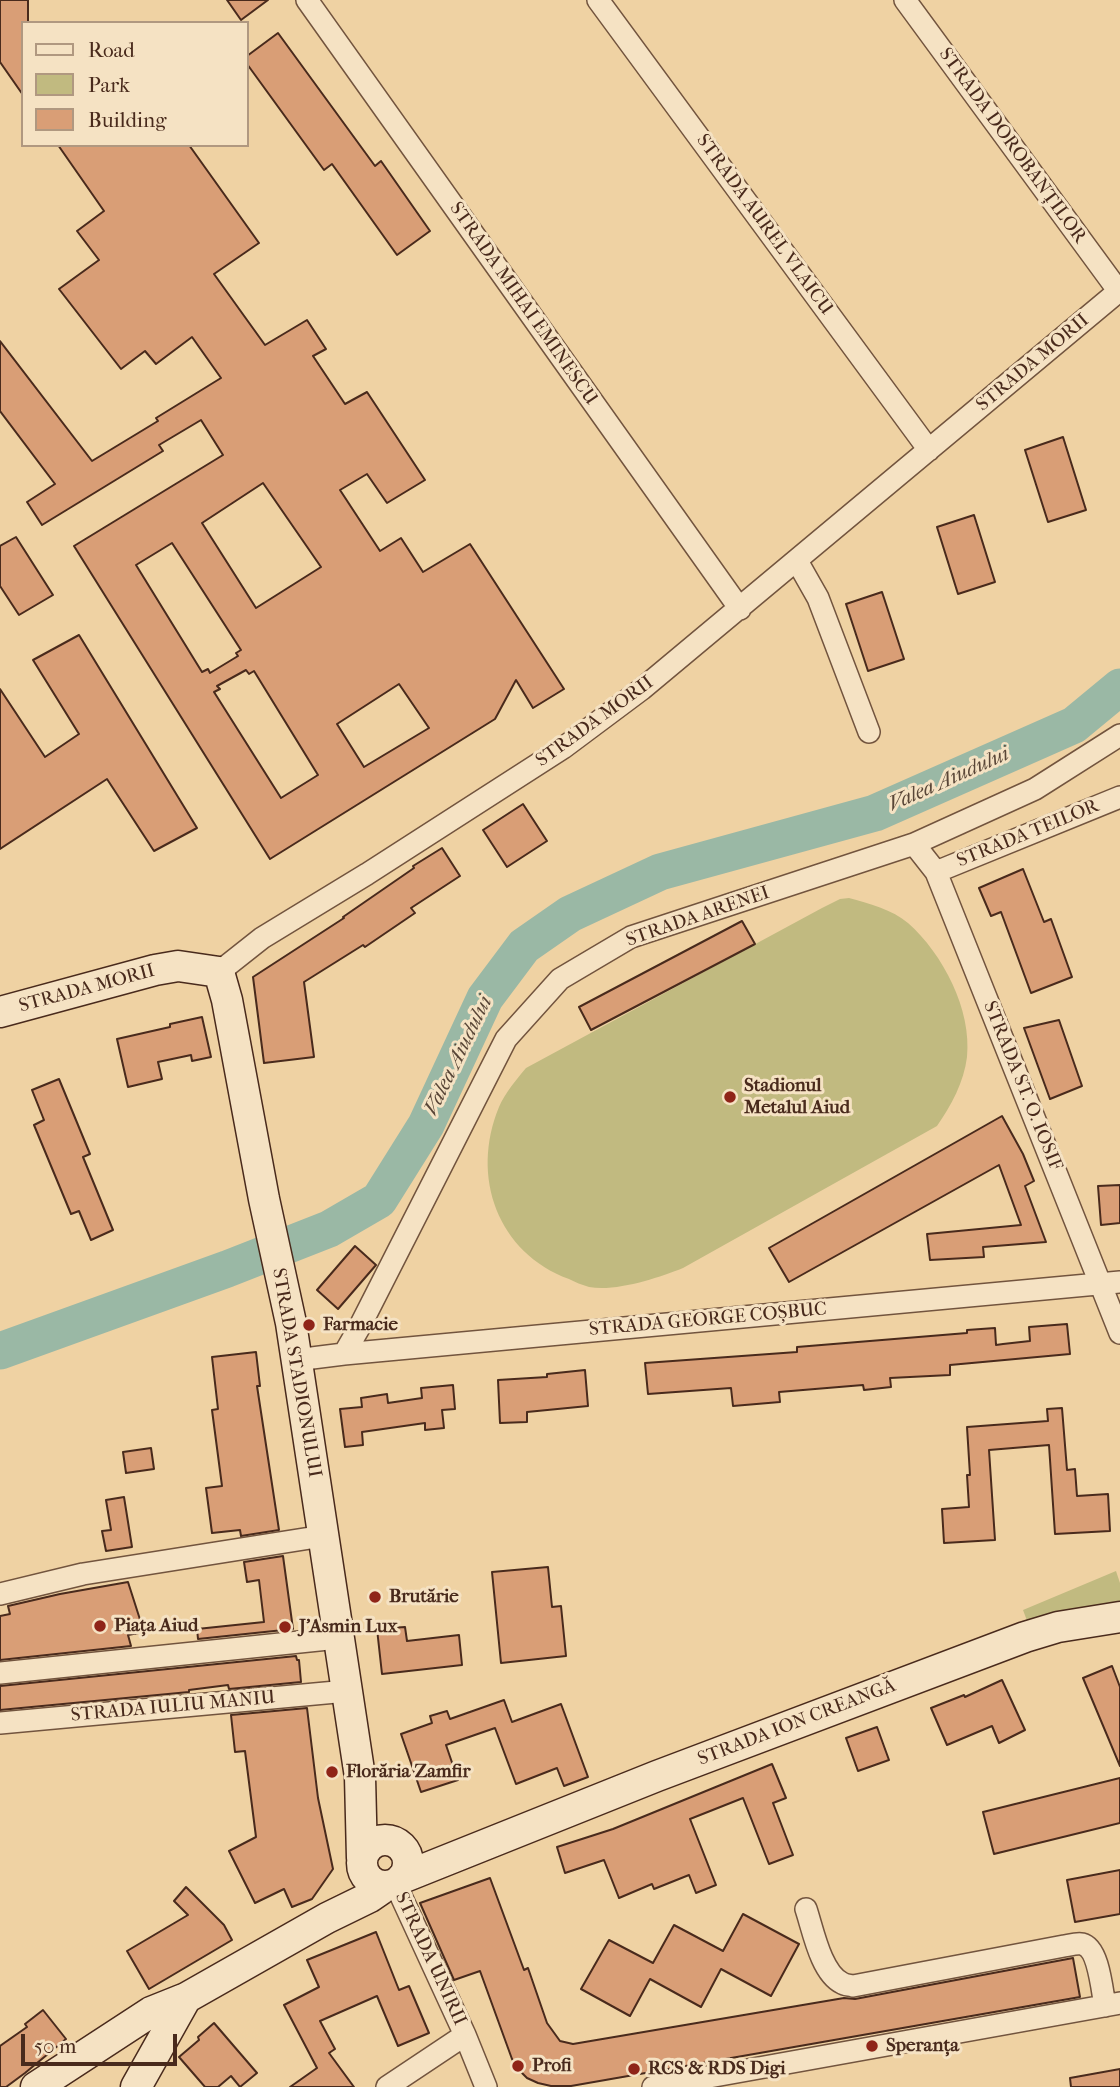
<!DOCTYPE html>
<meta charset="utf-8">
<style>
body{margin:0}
#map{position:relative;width:1120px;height:2087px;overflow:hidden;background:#efd2a3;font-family:"IM FELL French Canon",serif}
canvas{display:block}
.legend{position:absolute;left:21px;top:21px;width:228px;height:126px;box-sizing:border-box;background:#f5e2c3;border:2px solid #b09880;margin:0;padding:9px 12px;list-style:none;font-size:21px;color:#492a1c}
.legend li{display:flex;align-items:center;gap:14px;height:35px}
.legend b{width:35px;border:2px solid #b09880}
.scale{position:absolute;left:21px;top:2034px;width:156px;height:32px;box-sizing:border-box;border:4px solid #492a1c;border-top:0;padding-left:9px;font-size:21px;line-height:24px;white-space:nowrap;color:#492a1c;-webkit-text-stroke:5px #f5e2c3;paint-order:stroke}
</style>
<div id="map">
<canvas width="1120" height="2087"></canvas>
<ul class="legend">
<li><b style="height:9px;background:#f5e2c3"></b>Road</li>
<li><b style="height:19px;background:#c1ba80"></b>Park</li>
<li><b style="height:19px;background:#d99e76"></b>Building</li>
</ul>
<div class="scale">50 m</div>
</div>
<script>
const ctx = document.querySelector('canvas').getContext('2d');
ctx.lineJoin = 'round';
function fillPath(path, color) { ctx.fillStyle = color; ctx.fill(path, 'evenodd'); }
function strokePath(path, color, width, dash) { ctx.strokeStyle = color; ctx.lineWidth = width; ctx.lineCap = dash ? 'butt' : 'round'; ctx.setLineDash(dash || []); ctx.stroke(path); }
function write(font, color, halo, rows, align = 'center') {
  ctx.font = font + ' "IM FELL French Canon",serif'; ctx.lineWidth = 6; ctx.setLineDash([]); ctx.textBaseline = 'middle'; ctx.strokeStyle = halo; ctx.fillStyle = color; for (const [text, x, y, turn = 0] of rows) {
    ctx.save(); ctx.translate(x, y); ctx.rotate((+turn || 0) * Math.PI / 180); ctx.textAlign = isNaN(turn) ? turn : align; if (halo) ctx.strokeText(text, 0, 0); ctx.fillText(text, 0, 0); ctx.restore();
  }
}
fillPath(new Path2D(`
 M849,898c19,5 44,12 59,25 35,31 64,87 59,134 -3,25 -16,49 -30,69l-254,142c-25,10 -67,24 -94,19 -7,-2 -14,-5 -20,-8 -71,-26 -99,-102 -70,-172 6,-14 17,-27 27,-39l296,-160 18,-9z
 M1116,1571l4,12v28l-91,15 -6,-16z`), '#c1ba80');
strokePath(new Path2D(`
 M0,1351l227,-82 102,-40 50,-29 47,-75 59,-127 39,-52 46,-32 90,-42 215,-59 199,-88 46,-38`), '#9ab8a5', 37);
const building = new Path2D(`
 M0,0h28v23h-5v72l-23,-33z
 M227,0h41l-27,20z
 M278,33l97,133 6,-5 49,70 -33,24 -65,-91 -8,6 -77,-106v-8z
 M58,145h131l70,98 -45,31 51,71 42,-25 19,29 -13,7 32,48 22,-12 58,88 -38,23 -20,-29 -27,16 40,61 21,-13 22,34 47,-28 94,145 -31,19 -17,-28 -21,39 -225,140 -196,-313 149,-91 -22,-35 -42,25 4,6 -121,74 -15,-23 28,-18 -55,-73v-70l92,120 66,-40 -2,-3 65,-40 -29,-41 -36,27 -11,-13 -24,18 -62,-80 40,-29 -22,-29 27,-20zM263,483l58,84 -65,41 -54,-85zM172,543l69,107 -5,3 2,3 -28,17 -2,-4 -6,3 -66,-107zM246,670l3,4 5,-3 64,104 -37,23 -67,-106 6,-3 -3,-3zM399,684l30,44 -65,39 -27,-43z
 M1063,437l23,73 -38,12 -23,-72z
 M974,515l21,67 -37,12 -21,-67z
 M16,537l37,58 -34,20 -19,-29v-40z
 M882,592l22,67 -36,12 -22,-67z
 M79,635l118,193 -43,23 -47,-72 -107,70v-160l45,68 34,-23 -46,-74z
 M523,804l24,37 -40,26 -24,-37z
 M442,848l18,28 -49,32 4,5 -50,34 -2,-2 -59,37 10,75 -50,6 -11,-86 91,-59 -1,-1 71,-49 -1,-2z
 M1023,869l21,53 7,-3 21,58 -41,16 -30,-81 -10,4 -12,-28z
 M742,921l13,23 -164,86 -12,-23z
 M202,1017l9,40 -19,4 -1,-6 -33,7 4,17 -34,8 -11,-48 53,-12v-3z
 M1059,1020l23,66 -32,13 -26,-71z
 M59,1079l31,75 -7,3 30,73 -22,10 -12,-29 -8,3 -37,-89 10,-5 -12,-30z
 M1002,1116l21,38 11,27 -9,5 21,56 -63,5 1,10 -54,3 -3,-26 94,-9 -22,-60 -210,117 -20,-34z
 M1120,1185v38l-19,2 -3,-39z
 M355,1246l21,19 -38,44 -21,-19z
 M1067,1324l3,30 -120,11v10l-60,3 1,9 -27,3 -1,-5 -84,7 1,10 -47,4 -2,-18 -83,6 -3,-31 152,-11v-5l170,-14v-3l28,-2 1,17 7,-1 27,-3 -1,-14z
 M256,1352l4,34h-3l22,144 -38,6 -1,-6 -28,3 -6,-45 16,-2 -10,-76 6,-1 -6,-52z
 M585,1370l3,36 -61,6v10l-27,1 -2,-43 49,-3v-3z
 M453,1385l2,24 -13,1 2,18 -19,2v-7l-63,9 1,13 -18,2 -5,-38 22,-2 -1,-9 26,-4 1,9 34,-5 -1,-10z
 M1062,1408l5,62 8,-1 2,27 31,-2 2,37 -55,3 -6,-89 -60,5 6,90 -51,3 -2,-34 27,-2 -2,-32h3l-3,-48 81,-6 -1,-12z
 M151,1448l3,21 -28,4 -3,-21z
 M124,1497l8,50 -26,4 -4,-20 9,-1 -5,-30z
 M283,1556l10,73 -95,10 -1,-10 67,-7 -5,-42 -12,2 -3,-20z
 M548,1567l4,40 9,-1 5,50 -65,7 -9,-91z
 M128,1582l16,50 -16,3 3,11 -131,14v-44l10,-2 -2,-8 52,-12z
 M405,1627l2,14 52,-6 3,30 -80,9 -5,-45z
 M296,1656l1,4h2l2,22 -72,7 -1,-4 -39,5v2l-189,18v-24z
 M1112,1666l8,21v79l-37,-88z
 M1002,1680l23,50 -26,13 -7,-17 -45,19 -16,-37 33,-13 1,2z
 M504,1700l8,22 49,-18 27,73 -24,9 -7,-18 -41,16 -21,-56 -49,17 12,35 -37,12 -20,-58 31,-11 -2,-7 17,-5 3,8z
 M307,1708l11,90 15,71 -21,30 -20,8 -8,-18 -29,14 -26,-52 27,-14 -11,-86 -10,1 -4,-37z
 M877,1727l12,33 -31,11 -12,-33z
 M772,1764l14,34 -13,5 20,52 -24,9 -26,-66 -53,21 26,66 -20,8 -7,-18 -35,14 -2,-5 -33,14 -15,-38 -39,13 -8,-26 56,-18z
 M1120,1778v45l-126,31 -11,-42z
 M1120,1870v44l-45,8 -8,-42z
 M490,1878l34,92 4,-2 19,55 13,18 13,3 271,-46 11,1 218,-41 7,39 -509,89h-20l-13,-3 -11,-5 -9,-9 -6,-10 -32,-88 -26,9 -34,-77z
 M186,1887l38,38 8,15 -83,49 -22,-38 61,-36 -14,-14z
 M743,1914l56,30 -28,52 -50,-27 -20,38 -51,-28 -20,37 -49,-27 28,-49 44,23 21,-38 49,26z
 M376,1932l23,58 10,-4 20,47 -31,13 -21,-50 -57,25 15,28 -6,4 25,34h-64l27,-19 -33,-63 35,-18 -12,-27z
 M43,2010l23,29 -41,34 -19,14h-6v-41l27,-19 -2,-3z
 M214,2023l43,50 -17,14 -9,-11 -13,11h-13l-26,-30 20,-17 -1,-3z
 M1120,2069v18h-49l-1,-9z`);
fillPath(building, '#d99e76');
strokePath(building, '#492a1c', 2);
const street = new Path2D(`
 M307,0l433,609
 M598,0l331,450
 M905,0l215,293
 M797,561l21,37 51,134
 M914,844l22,28 184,461
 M936,872l184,-75
 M219,972l43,-34 105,-64 196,-126 79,-59 478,-399
 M344,1354l15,-26 147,-289 54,-60 71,-42 283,-93 121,-55 85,-54
 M296,1360l48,-6 776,-72
 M0,1594l83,-20 240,-38
 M0,1673l338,-35
 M0,1723l347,-32
 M395,1883l70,152 21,52
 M806,1909c7,21 15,64 36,74 3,2 7,2 11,3l211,-40c6,-1 13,-3 18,-2 17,4 20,47 23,62
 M387,2087l78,-52
 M653,2087l467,-84`);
const secondary = new Path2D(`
 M0,1012l155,-42 23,-4 41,6 8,28 37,199 27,124 69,454 2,81
 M362 1863a23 23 0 1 1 46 0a23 23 0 1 1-46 0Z
 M402,1878l255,-102 368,-139 33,-10 62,-10
 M36,2087l115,-75 35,-14 141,-80 43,-21 16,-11
 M136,2087l50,-89`);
strokePath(street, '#72543e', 24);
strokePath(secondary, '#492a1c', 33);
strokePath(street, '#f5e2c3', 21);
strokePath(secondary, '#f5e2c3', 30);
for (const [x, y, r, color] of [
 [730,1097,7,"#8f2418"],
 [309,1325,7,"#8f2418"],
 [375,1597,7,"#8f2418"],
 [100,1626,7,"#8f2418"],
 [285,1627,7,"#8f2418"],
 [332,1772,7,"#8f2418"],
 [872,2046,7,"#8f2418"],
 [518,2066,7,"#8f2418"],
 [634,2069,7,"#8f2418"]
]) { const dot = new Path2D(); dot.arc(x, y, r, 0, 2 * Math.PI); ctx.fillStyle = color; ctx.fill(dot); strokePath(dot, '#f5e2c3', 2.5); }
write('19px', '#492a1c', '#f5e2c3', [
 ["STRADA DOROBANȚILOR",1012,146,54],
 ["STRADA AUREL VLAICU",764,225,54],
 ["STRADA MIHAI EMINESCU",523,304,55],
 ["STRADA MORII",1033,363,-40],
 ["STRADA MORII",595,722,-36],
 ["STRADA TEILOR",1028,834,-22],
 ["STRADA ARENEI",698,917,-19],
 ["STRADA MORII",87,989,-15],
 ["STRADA ST. O. IOSIF",1022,1086,68],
 ["STRADA GEORGE COȘBUC",708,1320,-5],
 ["STRADA STADIONULUI",296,1373,80],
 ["STRADA IULIU MANIU",173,1707,-5],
 ["STRADA ION CREANGĂ",797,1723,-21],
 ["STRADA UNIRII",430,1959,65]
]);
write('bold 19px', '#492a1c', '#f5e2c3', [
 ["Stadionul",744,1086],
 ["Metalul Aiud",744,1108],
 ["Farmacie",323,1325],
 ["Brutărie",389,1597],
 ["Piața Aiud",114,1626],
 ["J'Asmin Lux",299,1627],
 ["Florăria Zamfir",346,1772],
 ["Speranța",886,2046],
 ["Profi",532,2066],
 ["RCS & RDS Digi",648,2069]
], 'left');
write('italic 21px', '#594637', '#f5e2c3', [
 ["Valea Aiudului",949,780,-24],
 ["Valea Aiudului",459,1056,-64]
]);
</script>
